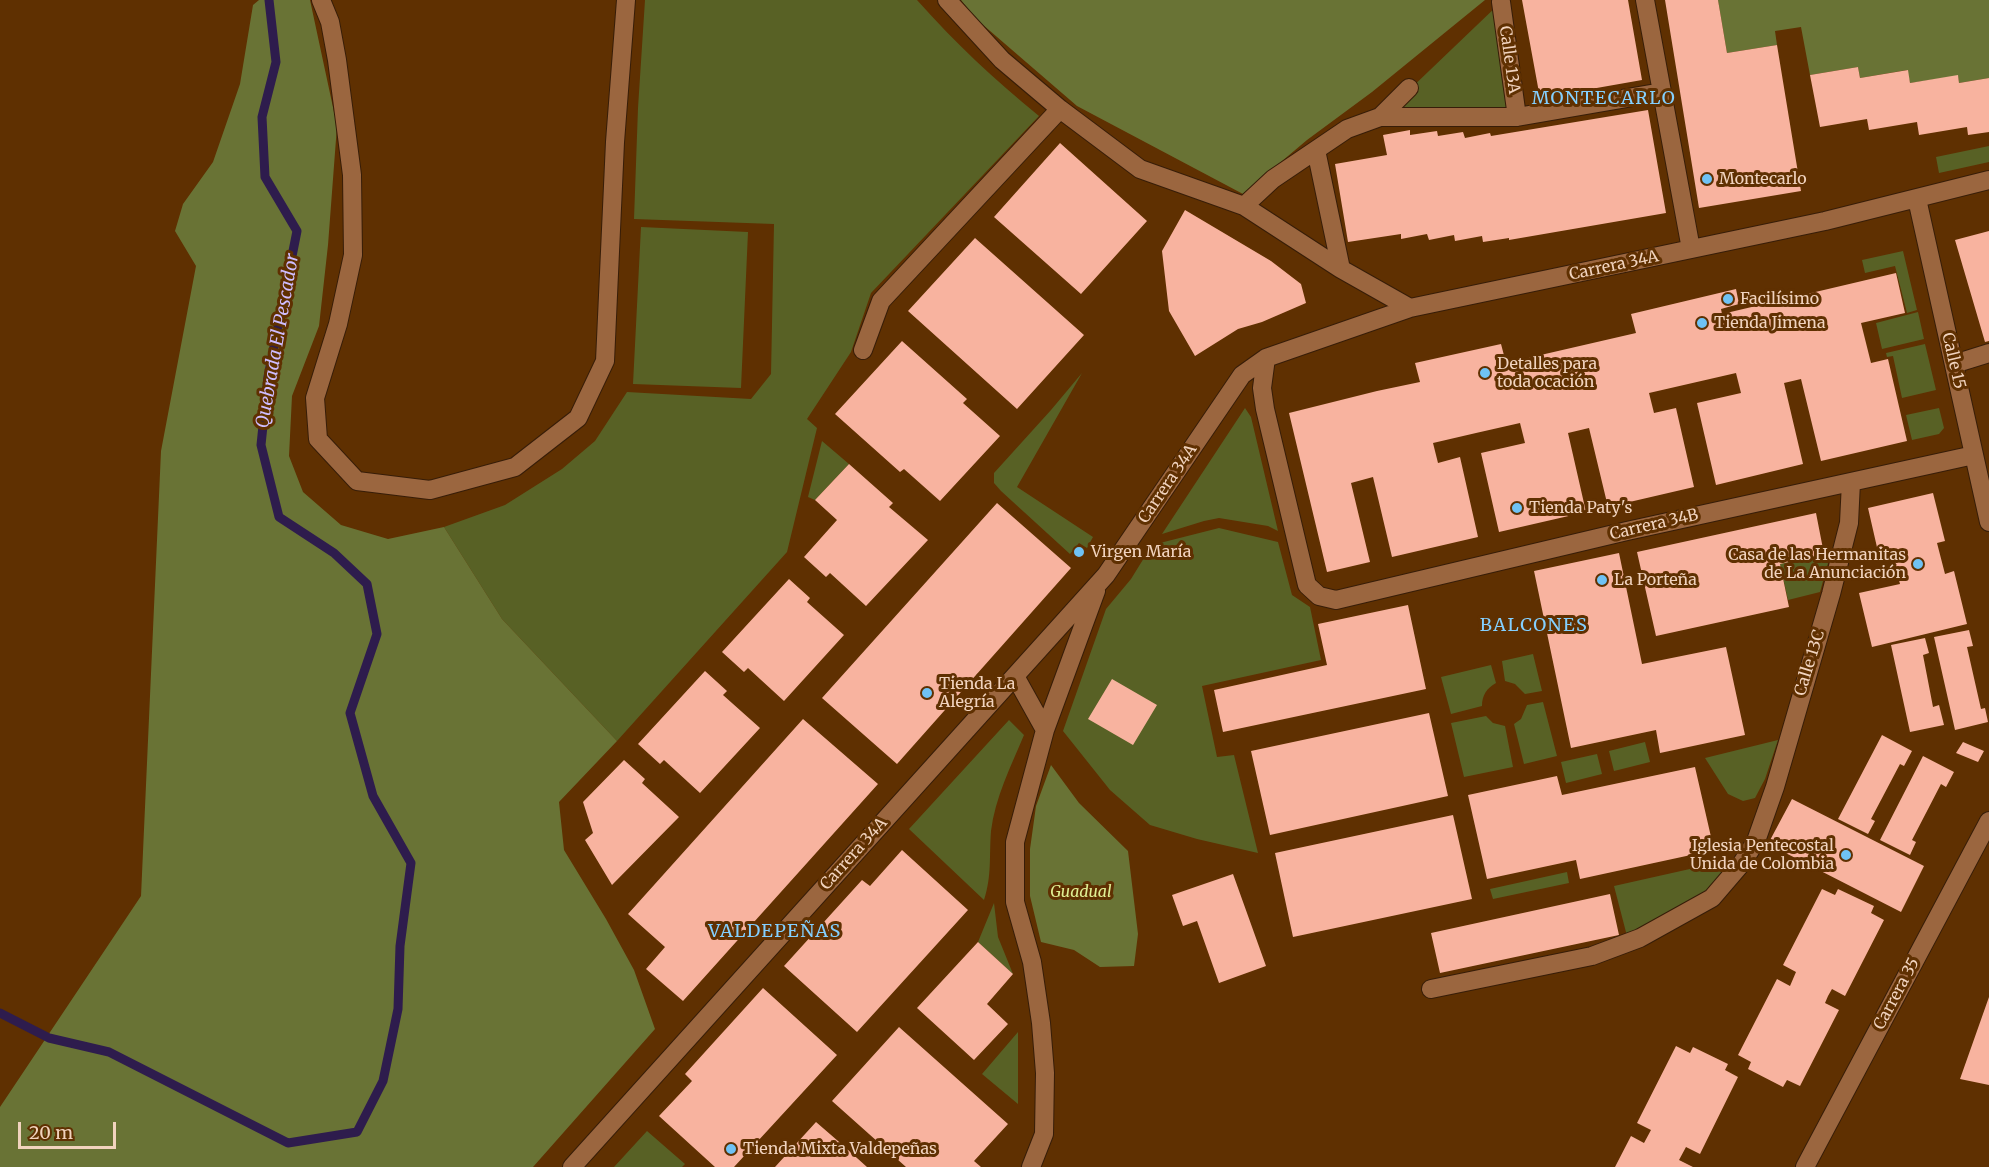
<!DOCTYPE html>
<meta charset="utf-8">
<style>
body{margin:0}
#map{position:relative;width:1989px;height:1167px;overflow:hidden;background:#5f3001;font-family:Merriweather,serif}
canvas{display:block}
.scale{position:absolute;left:18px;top:1122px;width:98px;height:27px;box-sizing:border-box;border:3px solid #f1d3be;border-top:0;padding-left:8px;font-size:18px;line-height:21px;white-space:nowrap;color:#f1d3be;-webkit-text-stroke:4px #5f3001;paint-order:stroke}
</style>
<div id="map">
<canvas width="1989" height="1167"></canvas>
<div class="scale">20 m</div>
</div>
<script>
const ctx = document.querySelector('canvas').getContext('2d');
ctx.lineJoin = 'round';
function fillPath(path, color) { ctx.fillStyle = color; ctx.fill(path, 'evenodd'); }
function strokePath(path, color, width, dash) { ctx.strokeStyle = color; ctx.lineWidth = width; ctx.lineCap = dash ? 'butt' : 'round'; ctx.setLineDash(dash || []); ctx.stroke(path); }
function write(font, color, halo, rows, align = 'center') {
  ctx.font = font + ' Merriweather,serif'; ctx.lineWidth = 6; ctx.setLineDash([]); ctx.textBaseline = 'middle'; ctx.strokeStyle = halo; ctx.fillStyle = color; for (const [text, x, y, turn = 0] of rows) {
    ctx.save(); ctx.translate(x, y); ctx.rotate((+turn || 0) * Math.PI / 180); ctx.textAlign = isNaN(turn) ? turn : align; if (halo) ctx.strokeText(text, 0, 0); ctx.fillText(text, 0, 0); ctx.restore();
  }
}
fillPath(new Path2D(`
 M645,0h272c39,44 77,79 122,116l-168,177 -20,59 -44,67 10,9 -30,124 -170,189 -115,-122 -58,-92 61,-22 57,-36 33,-28 32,-49 124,7 20,-25 3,-150 -140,-5 4,-111z
 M1499,4l16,112 -132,-1z
 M1989,146v16l-50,11 -3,-16z
 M641,227l107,5 -7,156 -108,-4z
 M1903,251l14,59 -10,3 -12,-47 -30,7 -3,-13z
 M1918,312l6,27 -42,10 -6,-26z
 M1925,344l11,46 -34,8 -9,-42 -6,1 -1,-4z
 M1082,373l-65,114 76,50 -6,11 -8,-5 -9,11 -69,-63 -7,-8v-10l57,-63z
 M1245,408l6,9 27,114 -10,-5 -49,-8 -15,3 -42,13z
 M1939,408l5,20 -5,6 -27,6 -6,-25z
 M822,441l27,23 -34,36 -7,-3z
 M1219,528l59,14 14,53 18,12 11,53 -119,26 15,71 17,-2 24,98 -61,-14 -47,-14 -40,-35 -47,-59 43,-122 25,-30 21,-34z
 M1824,554l4,9 -8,29 -32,8 -8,-36z
 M1533,654l9,37 -17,3 -10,-10 -10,-3 -3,-20z
 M1491,665l5,18c-9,5 -14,12 -14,23l-31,8 -10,-37z
 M1543,702l14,54 -33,8 -10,-40 7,-5 6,-14z
 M1486,716l7,7 12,3 8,41 -49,10 -13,-54z
 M1009,720l15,15c-13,31 -29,63 -33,96 -2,26 1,44 -7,69l-75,-71z
 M1778,740l-13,39 -10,19 -12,3 -15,-7 -23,-36z
 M1645,742l5,20 -36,9 -5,-20z
 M1597,754l5,20 -36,9 -5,-21z
 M1721,862h13l-29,36 -78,38 -13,-50z
 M1567,872l2,11 -76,16 -3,-10z
 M994,903l4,34 15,37 -35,-32z
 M1018,1032v72l-36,-30z
 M647,1131l38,33 -3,3h-68z`), '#586125');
fillPath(new Path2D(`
 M259,0h51l27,126 -9,119 -9,81 -27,70 -3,60 14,36 38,33 47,14 56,-12 58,92 115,122 -58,61 5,48 42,69 28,51 21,59 -122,138h-533v-60l141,-211 20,-445 35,-185 -21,-35 8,-27 30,-42 27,-78 13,-79z
 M961,0h524l-113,92 -65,48 -64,54 -166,-88 -102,-88z
 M1718,0h271v78l-30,5 -1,-7 -48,7 -3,-13 -47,8 -2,-11 -48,8 -9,-48 -26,4 2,14 -50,8z
 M1051,765l28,38 49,48 10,83 -4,32 -34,1 -26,-17 -33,-8 -11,-46v-47l6,-43z`), '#697335');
strokePath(new Path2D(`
 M0,1013l49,25 60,14 179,91 69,-11 26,-51 15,-72 2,-63 11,-83 -38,-67 -23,-83 27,-79 -10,-50 -33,-31 -55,-36 -18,-72 7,-68 29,-146 -32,-54 -3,-60 14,-55 -7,-62`), '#2e1c4d', 9);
fillPath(new Path2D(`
 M1522,0h106l14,80 -102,18z
 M1665,0h53l9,53 50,-8 24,146 -102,17z
 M1858,67l2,11 48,-8 2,13 48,-8 1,8 30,-5v54l-21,3 -1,-8 -48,8 -2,-13 -48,8 -2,-11 -47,8 -10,-52z
 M1648,110l18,103 -157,27v-2l-26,4 -1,-6 -27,5 -1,-6 -25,5 -2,-6 -26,5v-5l-53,8 -13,-78 52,-9 -4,-20 27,-5v5l27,-4 1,5 25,-4 2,6 25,-5 1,3z
 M1060,143l87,78 -66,73 -87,-77z
 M1185,210l86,51 30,23 5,19 -44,19 -24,7 -43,27 -26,-45 -7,-60z
 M1989,231v110l-4,1 -30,-102z
 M975,238l109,97 -67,74 -109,-98z
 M1896,273l9,40 -44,10 10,40 17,-4 19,82 -86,20 -20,-82 -17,4 19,81 -87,21 -19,-82 44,-10 -5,-20 -87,20 5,20 22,-5 18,79 -86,20 -19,-79 -21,5 18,79 -87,20 -18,-79 44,-10 -5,-20 -44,10 -43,10 5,20 22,-6 18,80 -86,20 -19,-80 -22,6 19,79 -43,10 -38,-159 88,-22 43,-9 -5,-19 86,-19 5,19 130,-30 -5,-19 105,-25 3,15 -18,5 1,5z
 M902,341l65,58 -4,4 37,33 -60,65 -36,-32 -4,3 -65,-58z
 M849,464l44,39 -4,4 39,33 -62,66 -36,-33 -4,4 -22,-20 33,-37 -22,-20z
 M1933,493l12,48 -8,2 8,31 9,-3 13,53 -95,23 -13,-54 41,-9 -8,-31 -13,3 -11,-48z
 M997,503l74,65 -174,196 -75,-66z
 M1816,513l8,41 -44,10 9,43 -133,29 -19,-84z
 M1619,553l23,111 84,-17 19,88 -85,18 -4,-23 -85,18 -37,-177z
 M789,579l21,19 -3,4 37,33 -60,66 -36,-33 -4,4 -22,-20z
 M1408,605l18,84 -203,43 -9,-42 113,-25 -9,-41z
 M1969,630l4,16 -6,1 14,62 4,-1 3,14 -33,8 -21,-93z
 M1925,638l4,15 -6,2 10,52 6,-2 5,20 -34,7 -19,-87z
 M705,671l22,20 -4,4 37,33 -60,65 -36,-33 -4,4 -22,-20z
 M1112,679l45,26 -24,40 -45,-26z
 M1429,713l19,83 -178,39 -19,-84z
 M803,719l75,65 -195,217 -37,-32 19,-22 -37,-33z
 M1882,735l30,16 -8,15 -4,-2 -29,55 4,2 -7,13 -30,-15z
 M1963,742l21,9 -6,11 -22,-9z
 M1923,756l31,16 -8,15 -5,-3 -29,56 4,2 -6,13 -30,-15z
 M624,760l21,19 -3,4 37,34 -67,68 -27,-45 8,-7 -10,-31z
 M1695,767l19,83 -134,29 -4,-19 -89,19 -19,-84 89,-19 5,19z
 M1792,799l132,67 -23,46 -133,-68z
 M1453,815l19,84 -179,38 -18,-84z
 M902,850l66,60 -111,122 -73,-66 78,-86 8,6z
 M1233,874l33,92 -47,17 -22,-62 -14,5 -11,-31z
 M1822,889l13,6 3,-6 36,17 -3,7 13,7 -39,76 -13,-7 -4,7 -3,7 14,7 -39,76 -13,-6 -4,7 -35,-18 3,-7 -13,-7 39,-76 13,7 6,-14 -13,-7z
 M1610,894l9,41 -179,38 -9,-40z
 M978,942l35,32 -26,30 21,20 -34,36 -57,-52z
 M763,988l74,67 -103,112h-19l-56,-51 33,-35 -7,-7z
 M1989,997v88l-29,-6z
 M899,1027l109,97 -34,37 7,6h-75l-74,-66z
 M1676,1046l14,7 3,-6 35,17 -3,6 13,7 -38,77 -14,-7 -7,13 14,7h-78l16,-31 13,7 7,-13 -14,-7z
 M816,1122l22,19 29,26h-92z`), '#f8b39f');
const minor = new Path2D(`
 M321,0l9,22 7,38 15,115 1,80 -15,69 -23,74 3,41 39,42 73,9 85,-23 63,-49 27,-57 10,-219 11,-142
 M947,0l55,60 58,49 80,60 104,37 97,63 69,39
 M1645,0l46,249
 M1501,2l16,115
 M1380,117l29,-29
 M1316,150l25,119
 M1917,199l72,323
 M1244,206l29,-27 74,-50 33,-12h137l145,-25
 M863,350l18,-49 179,-192
 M1266,358l-4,30 3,21 42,176 12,11 17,4 291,-69 347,-76
 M1954,364l35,-11
 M1015,676l30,54
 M1431,989l161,-33 48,-18 72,-40 30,-35 14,-22 19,-54 56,-193 18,-71 2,-41
 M572,1167l534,-592 136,-200 24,-17 144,-50 415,-87 164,-41
 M1031,1167l13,-33 1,-61 -4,-50 -9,-61 -17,-60v-60l30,-112 51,-139
 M1805,1167l184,-346`);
strokePath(minor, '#371d08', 20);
strokePath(minor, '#9b663f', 18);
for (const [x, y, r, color] of [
 [1707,179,6,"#6fc2f4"],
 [1728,299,6,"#6fc2f4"],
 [1702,323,6,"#6fc2f4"],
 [1485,373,6,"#6fc2f4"],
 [1517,508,6,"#6fc2f4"],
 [1079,552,6,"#6fc2f4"],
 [1918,564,6,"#6fc2f4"],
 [1602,580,6,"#6fc2f4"],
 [927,693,6,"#6fc2f4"],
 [1846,855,6,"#6fc2f4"],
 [731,1149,6,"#6fc2f4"]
]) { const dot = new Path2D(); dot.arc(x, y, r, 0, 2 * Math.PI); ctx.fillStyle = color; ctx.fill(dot); strokePath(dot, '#5f3001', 2); }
write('16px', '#f1d3be', '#5f3001', [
 ["Calle 13A",1509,60,82],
 ["Carrera 34A",1614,266,-12],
 ["Calle 15",1953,361,77],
 ["Carrera 34A",1168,484,-56],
 ["Carrera 34B",1654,525,-13],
 ["Calle 13C",1810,663,-73],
 ["Carrera 34A",854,854,-48],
 ["Carrera 35",1897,994,-62]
]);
write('16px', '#f1d3be', '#5f3001', [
 ["Montecarlo",1719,179],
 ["Facilísimo",1740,299],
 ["Tienda Jimena",1714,323],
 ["Detalles para",1497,364],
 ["toda ocación",1497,382],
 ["Tienda Paty's",1529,508],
 ["Virgen María",1091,552],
 ["Casa de las Hermanitas",1906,555,"right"],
 ["de La Anunciación",1906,573,"right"],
 ["La Porteña",1614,580],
 ["Tienda La",939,684],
 ["Alegría",939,702],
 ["Iglesia Pentecostal",1834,846,"right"],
 ["Unida de Colombia",1834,864,"right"],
 ["Tienda Mixta Valdepeñas",743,1149]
], 'left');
write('italic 16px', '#dfef94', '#5f3001', [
 ["Guadual",1081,892]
]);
ctx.letterSpacing = '1.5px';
write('18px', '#84d0ff', '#5f3001', [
 ["MONTECARLO",1604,99],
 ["BALCONES",1534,626],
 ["VALDEPEÑAS",775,932]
]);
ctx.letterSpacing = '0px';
write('italic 18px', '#cfbdff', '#5f3001', [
 ["Quebrada El Pescador",278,341,-80]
]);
</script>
